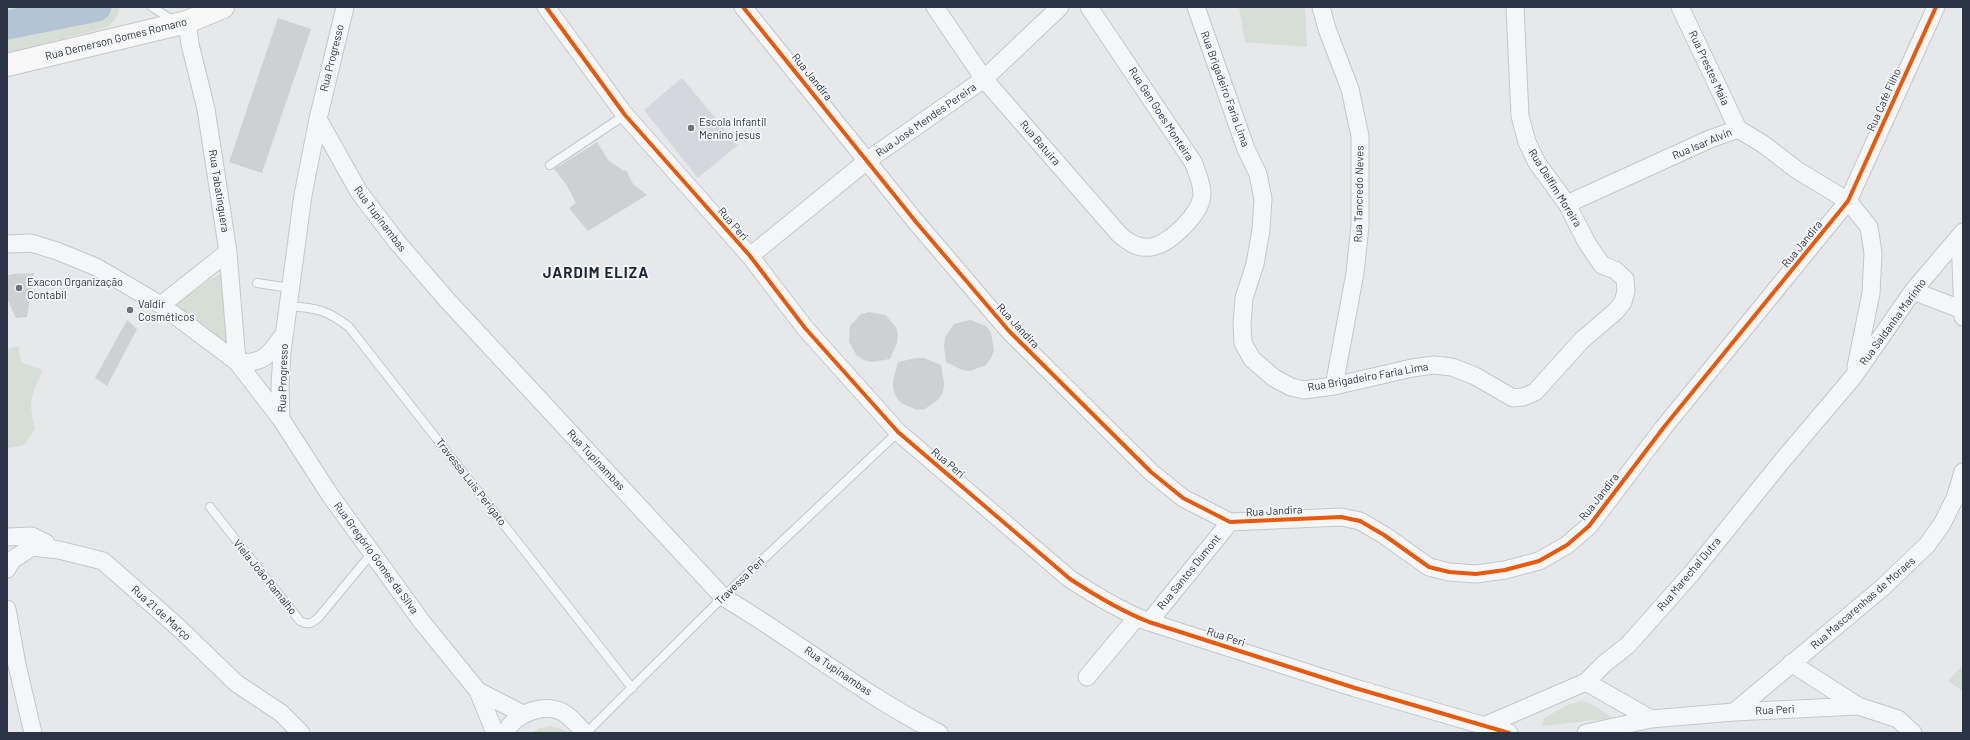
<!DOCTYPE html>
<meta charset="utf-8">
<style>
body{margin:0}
#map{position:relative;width:1970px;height:740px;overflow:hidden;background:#e6e8ea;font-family:Barlow,sans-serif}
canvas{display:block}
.frame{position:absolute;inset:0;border:8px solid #2b3445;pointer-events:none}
</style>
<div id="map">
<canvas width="1970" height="740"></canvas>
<div class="frame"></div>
</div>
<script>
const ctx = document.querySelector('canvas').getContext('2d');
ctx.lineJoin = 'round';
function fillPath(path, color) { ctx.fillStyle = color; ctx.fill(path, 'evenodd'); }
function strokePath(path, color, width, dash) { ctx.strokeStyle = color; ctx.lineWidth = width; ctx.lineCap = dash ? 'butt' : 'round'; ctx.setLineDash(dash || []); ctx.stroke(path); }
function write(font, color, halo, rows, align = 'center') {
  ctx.font = font + ' Barlow,sans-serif'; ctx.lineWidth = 3.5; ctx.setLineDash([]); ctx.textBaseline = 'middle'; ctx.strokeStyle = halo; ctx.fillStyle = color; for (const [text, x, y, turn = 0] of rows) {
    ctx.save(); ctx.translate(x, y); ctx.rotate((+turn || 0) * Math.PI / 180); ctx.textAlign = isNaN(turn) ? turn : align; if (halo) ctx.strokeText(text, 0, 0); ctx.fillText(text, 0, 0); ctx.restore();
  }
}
fillPath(new Path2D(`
 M682,78l56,67 -40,33 -54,-68z`), '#d4d7dd');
fillPath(new Path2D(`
 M7,7h112c0,10 -5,14 -12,20l-100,27z
 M1239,7h66l2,40 -62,-5z
 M221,273l7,78 -58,-45z
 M18,346l3,16 22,8c-12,25 -15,31 -8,59l-11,16 -16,3 -1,-99z
 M1963,665v26l-15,-10z
 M1582,701l13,5 17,12 -70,8 2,-8 26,-14z
 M550,726l9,2 11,5h-39l9,-5z`), '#d6ded6');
strokePath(new Path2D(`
 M7,25l90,-18`), '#b4c4d5', 29);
fillPath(new Path2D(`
 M278,18l33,11 -49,144 -33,-11z
 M597,142l11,18 16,11 2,-1 7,14 14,11 -59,36 -19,-23 7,-5 -10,-19 -12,-15z
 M34,273l-7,44 -11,1 -9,-19v-23l6,-2z
 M869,312l16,3 11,12 2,8 -1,8 -7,16 -18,3 -8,-2 -7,-4 -8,-14 1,-16 11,-12z
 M127,320l10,9 -30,57 -12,-8z
 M970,320l16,6 5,7 3,17 -3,8 -5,7 -16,6 -8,-1 -16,-8 -2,-16 1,-9 9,-13z
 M916,358h8l17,7 3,18 -1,9 -4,7 -14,10 -8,1 -16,-7 -5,-6 -3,-8v-9l5,-18z`), '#ced0d3');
const service = new Path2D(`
 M152,7l22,14
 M550,165l75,-50
 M257,283l34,5
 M289,306c28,2 38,4 60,21l283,361
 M210,507l90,114c8,4 11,3 18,-3l54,-65
 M586,733l137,-136 175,-165`);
const minor = new Path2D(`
 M546,7l79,108 125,141 55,72 93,104 172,147c26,17 51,32 79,43l206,66 154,45
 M743,7l173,215 93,109 142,141 32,26 47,24 111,-5 19,4 24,14 45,32 20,5 27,2 29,-4 34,-9 28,-16 22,-19 75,-99 184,-226 88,-194
 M935,7l49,72 135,155c9,8 19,15 32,13 18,-2 51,-34 51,-53 0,-11 -5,-22 -9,-32l-104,-155
 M1196,7l50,142 12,25 5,25 -2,31 -6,34 -11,34 -2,26 1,19 9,16 22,19 17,9 13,3 30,-4 78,-18 22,-3 18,2 23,9 38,22 10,-1 12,-5 47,-52 34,-29 7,-9 3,-11 -1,-12 -10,-9 -13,-5 -15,-22 -20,-39 -30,-41 -10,-21 -7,-26 -5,-109
 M1321,7l6,22 23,60 10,47v90l-5,47 -21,113
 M1680,7l58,122
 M187,22l3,22 16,65 22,143 9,110
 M318,119l41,73 38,50 50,58 276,297c73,43 140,98 216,136
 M1567,204l143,-65 28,-10 25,15 34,26 51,31 21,26 4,26 -2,40 -15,74
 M1960,236l3,81
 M7,244l24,-1 26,8 39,16 65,38 76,57 44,57 49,76 92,127 56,69 17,42
 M750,256l118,-96 116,-81 76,-72
 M1913,291l50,19
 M161,305l67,-53
 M237,362c26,3 33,-8 47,-28
 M281,419l-1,-33 2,-34 21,-157 15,-76 27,-112
 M7,537l25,-1 14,7
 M7,569l5,-9 20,-13 27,3 44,11 76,67 57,55 45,30 20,20
 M7,609l10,56 16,68
 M1149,622l81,-100
 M1791,663l67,43
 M1087,677l50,-60
 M1586,682l65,37
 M478,691l45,23
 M1734,712l148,-124 45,-43 15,-21 13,-26 8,-26
 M1486,725l100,-43 18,-18 24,-19 63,-71 91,-113 72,-85 59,-85 50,-59
 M505,733c10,-20 42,-33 62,-18 6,5 12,12 18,18
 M1586,733l65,-14 83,-7 124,-6 40,13 15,14`);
const secondary = new Path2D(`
 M7,65l180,-43 36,-15`);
strokePath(service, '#c4c6c8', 10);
strokePath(minor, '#c4c6c8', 19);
strokePath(secondary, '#c4c6c8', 24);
strokePath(service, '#f5f6f7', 8);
strokePath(minor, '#f5f6f7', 17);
strokePath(secondary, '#f8f8f8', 22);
strokePath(new Path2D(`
 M546,7l79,108 125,141 55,72 93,104 172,147c26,17 51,32 79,43l206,66 154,45
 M743,7l173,215 93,109 142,141 32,26 47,24 111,-5 19,4 24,14 45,32 20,5 27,2 29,-4 34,-9 28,-16 22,-19 75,-99 184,-226 88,-194`), '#e8590c', 4);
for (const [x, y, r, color] of [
 [691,128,4,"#6c737f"],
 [19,288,4,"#6c737f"],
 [130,310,4,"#6c737f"]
]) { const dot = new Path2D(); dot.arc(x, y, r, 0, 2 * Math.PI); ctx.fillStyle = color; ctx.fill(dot); strokePath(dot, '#f4f6f9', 1.5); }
write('11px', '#2b3445', '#f4f6f9', [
 ["Rua Demerson Gomes Romano",116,39,-14],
 ["Rua Progresso",332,58,-76],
 ["Rua Prestes Maia",1709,68,65],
 ["Rua Jandira",812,77,51],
 ["Rua Brigadeiro Faria Lima",1225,89,70],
 ["Rua Café Filho",1884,100,-66],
 ["Rua Gen Goes Monteira",1161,114,57],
 ["Rua José Mendes Pereira",926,120,-35],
 ["Rua Batuira",1040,143,49],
 ["Rua Isar Alvin",1702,144,-23],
 ["Rua Delfim Moreira",1555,188,58],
 ["Rua Tabatinguera",219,191,81],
 ["Rua Tancredo Neves",1359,194,-89],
 ["Rua Tupinambas",380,219,53],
 ["Rua Peri",733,224,49],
 ["Rua Jandira",1802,244,-51],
 ["Rua Saldanha Marinho",1893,322,-54],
 ["Rua Jandira",1018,326,47],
 ["Rua Brigadeiro Faria Lima",1368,377,-10],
 ["Rua Progresso",283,378,-88],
 ["Rua Tupinambas",596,460,47],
 ["Rua Peri",948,463,40],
 ["Travessa Luis Perigato",471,482,52],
 ["Rua Jandira",1599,497,-52],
 ["Rua Jandira",1274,511,-3],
 ["Rua Gregório Gomes da Silva",376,558,54],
 ["Rua Santos Dumont",1189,572,-51],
 ["Rua Marechal Dutra",1689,574,-50],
 ["Viela João Ramalho",265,577,51],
 ["Travessa Peri",740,581,-44],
 ["Rua Mascarenhas de Moraes",1863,603,-41],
 ["Rua 21 de Março",161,613,42],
 ["Rua Peri",1226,637,18],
 ["Rua Tupinambas",838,671,34],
 ["Rua Peri",1775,710,-3]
]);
write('11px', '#2b3445', '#f4f6f9', [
 ["Escola Infantil",699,122],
 ["Menino jesus",699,135],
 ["Exacon Organização",27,282],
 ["Contabil",27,295],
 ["Valdir",138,304],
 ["Cosméticos",138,317]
], 'left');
ctx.letterSpacing = '1px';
write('bold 15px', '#1d2536', '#f4f6f9', [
 ["JARDIM ELIZA",596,273]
]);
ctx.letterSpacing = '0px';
</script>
